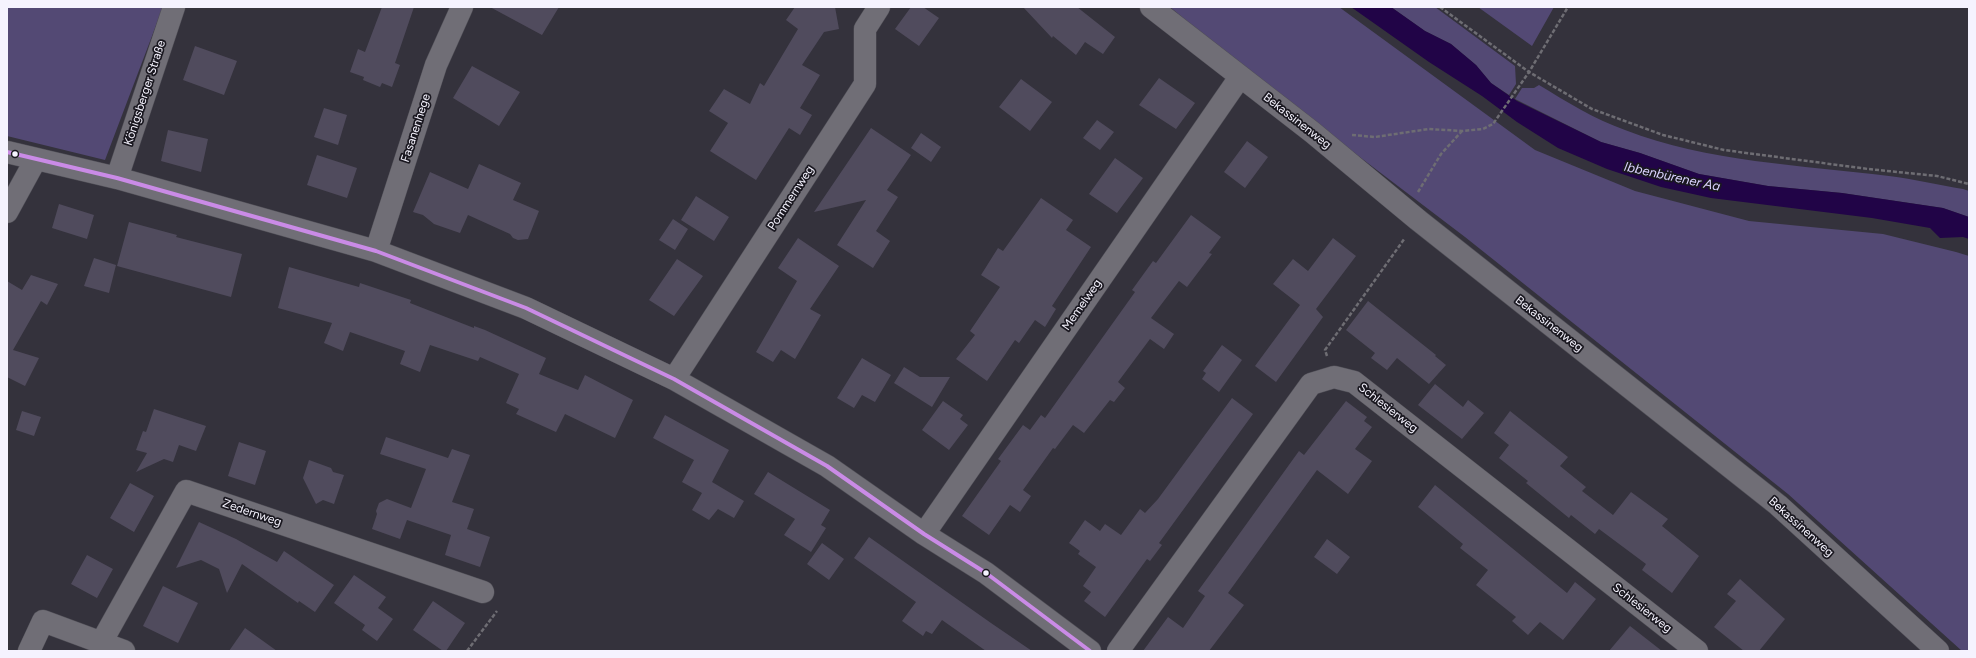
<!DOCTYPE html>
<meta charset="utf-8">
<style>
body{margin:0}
#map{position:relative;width:1976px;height:658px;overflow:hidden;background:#34323c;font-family:Figtree,sans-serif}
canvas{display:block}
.frame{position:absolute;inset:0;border:8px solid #f5f3fe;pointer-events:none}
</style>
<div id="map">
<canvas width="1976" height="658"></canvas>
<div class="frame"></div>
</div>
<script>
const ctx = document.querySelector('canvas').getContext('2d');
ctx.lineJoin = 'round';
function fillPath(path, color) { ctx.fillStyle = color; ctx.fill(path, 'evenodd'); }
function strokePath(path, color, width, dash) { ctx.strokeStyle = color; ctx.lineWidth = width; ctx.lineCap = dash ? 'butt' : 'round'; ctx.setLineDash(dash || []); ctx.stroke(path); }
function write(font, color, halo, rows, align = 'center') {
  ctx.font = font + ' Figtree,sans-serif'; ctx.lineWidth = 3.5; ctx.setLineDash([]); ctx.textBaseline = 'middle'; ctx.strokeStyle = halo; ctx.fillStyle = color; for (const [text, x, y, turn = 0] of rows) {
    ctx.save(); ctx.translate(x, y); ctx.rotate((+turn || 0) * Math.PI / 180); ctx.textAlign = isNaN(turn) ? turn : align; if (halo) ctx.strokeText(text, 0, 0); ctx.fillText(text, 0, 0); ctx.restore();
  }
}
fillPath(new Path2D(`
 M7,7h156l-58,153 -98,-24z
 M1170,7h169l196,143 100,41 114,30 134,13 73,18 13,4v395h-7l-174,-157 -323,-257 -221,-168z
 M1391,7h44l80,59 1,18 -7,11 -18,-12 -15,-18 -25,-21 -26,-13z
 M1478,7h76l-22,39z
 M1539,85c28,17 55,34 86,45 83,32 176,35 264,46 25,3 50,9 74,13l6,2v26l-26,-9 -101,-15 -74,-7 -69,-12 -59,-21 -39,-11 -86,-43 7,-11h12z`), '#534974');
fillPath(new Path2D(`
 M1351,7h40l34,24 26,13 25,21 15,18 26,18 84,41 39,11 59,21 69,12 74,7 101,15 26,9v22l-6,-2 -23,1 -10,-10 -58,-10 -161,-20 -50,-11 -54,-18 -49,-21 -41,-26 -35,-26 -53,-34z`), '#210447');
fillPath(new Path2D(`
 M382,7h32l-19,56 5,2 -8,22 -10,-4 -2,4 -17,-7 1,-3 -14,-5 8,-23 7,3z
 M490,7h69l-17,28z
 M795,7h40l4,22 -15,3 -22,33 18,10 -20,33 12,7 -12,20 -11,-7 -33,52 -46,-29 18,-28 -19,-12 15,-22 26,15 10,-21 4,3 34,-57 -12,-9z
 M911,7h12l16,11 -20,28 -24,-17z
 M1023,7h54l38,30 -12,17 -18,-12 -9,13 -23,-19 -1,2z
 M195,46l42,15 -13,34 -41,-15z
 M472,66l48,26 -21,34 -46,-28z
 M1159,78l36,25 -19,26 -37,-24z
 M1021,79l31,23 -22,29 -31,-24z
 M324,108l23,7 -9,30 -24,-8z
 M1097,120l17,12 -14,18 -17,-12z
 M871,128l40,27 -24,35 11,7 -22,34 14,10 -17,27 -36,-23 29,-45 -52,12z
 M168,130l40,9 -7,33 -40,-11z
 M921,133l20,14 -10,15 -20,-14z
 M1247,141l21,16 -23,31 -21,-16z
 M317,155l40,13 -10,30 -40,-13z
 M1115,158l28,20 -26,35 -28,-19z
 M479,164l42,19 -8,17 26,11 -11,28 -10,1 -5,-2 -3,-4 -42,-19 -8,18 -26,-9 -11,-9 -10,-3 17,-40 38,17z
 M696,196l33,21 -15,24 -33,-21z
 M1041,198l32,22 -7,10 25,17 -39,59 4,3 -11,18 -10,-7 -16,23 -4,-3 -28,41 -31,-22 19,-24 -5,-4 30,-44 -19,-12 17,-27 5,3z
 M59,204l35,11 -7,24 -35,-11z
 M1191,215l30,22 -12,16 3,1 -25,33 -8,-6 -28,37 23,16 -10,15 -14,-10 -32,43 7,6 -11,14 -4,-2 -26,33 -11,-8 -18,24 -2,-1 -30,42 8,6 -11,16 -10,-7 -21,30 -27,-19 39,-55 -3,-2 25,-34 7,5 11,-15 4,3 90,-126 -3,-2 21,-29 3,2z
 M673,219l15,10 -13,21 -16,-10z
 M129,222l48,13 -1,2 66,17 -11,43 -114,-31z
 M798,238l41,28 -29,43 11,6 -26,44 -14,-9 -8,12 -17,-10 41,-71 -19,-13z
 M1333,238l23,18 -40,53 7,8 -47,65 -21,-16 45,-61 -27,-21 20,-25 15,12z
 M94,258l22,7 -7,28 -25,-7z
 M677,259l26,17 -29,40 -25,-16z
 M289,267l70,20 1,-4 51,17 -1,3 64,25v-2l11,4 61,28 -7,16 39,16 7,-15 48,25 -18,38 -50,-24 -9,18 -40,-18 3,-5 -13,-6 13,-29 -39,-17 -2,4 -48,-16 -10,27 -20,-8 5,-13 -55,-19 -7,19 -19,-8 8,-20 -54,-15z
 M31,275l27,9 -11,21 -6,-4 -28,49 26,8 -14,28 -18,-9v-96l15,9z
 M1368,301l68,54 -1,1 11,9 -17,19 -32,-26 -10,12 -16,-12 4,-5 -29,-23z
 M1222,345l20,15 -23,32 -17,-13 4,-6 -3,-2z
 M862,358l29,17 -16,27 -13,-7 -8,13 -17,-10z
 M904,367l16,10h30l-18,30 -38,-24z
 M1435,384l28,23 5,-7 16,13 -22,26 -44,-34z
 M1232,398l21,16 -94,129 3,2 -12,16 -3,-2 -42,58 -21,-16 7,-9 -8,-6 13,-19 -18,-13 2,-3 -11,-8 16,-23 15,11 5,-7 16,11 19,-26 5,4 13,-14z
 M943,401l20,14 -3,4 8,6 -19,25 -27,-20z
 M1346,401l21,16 -3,4 8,6 -17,22 17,12 -24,33 -31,-24 -89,123 16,12 -35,46h-66l25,-34 15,11 22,-32 -7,-5 29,-40 72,-100 5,4z
 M154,409l52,17 -10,25 -17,-6 -6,17 -9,-3 -28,13 11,-19 -11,-3 7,-19 3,1z
 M22,411l19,6 -7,19 -18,-6z
 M1510,411l58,46 -8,9 26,21 -4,4 31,24 18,-23 37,27 -6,7 37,30 -27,37 -30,-23 4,-6 -47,-35 -4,5 -24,-19 -2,3 -43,-35 2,-2 -29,-23 10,-13 -15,-12z
 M665,415l64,35 -17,32 32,19 -10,17 -16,-9 -9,11 -17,-10 10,-17 -20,-11 12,-22 -41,-22z
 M386,437l62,21 4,-9 18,6 -18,47 22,7 -7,20 23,8 -10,30 -35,-12 6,-20 -44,-15 -7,19 -28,-10 5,-15 -1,-3 3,-8 8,-4 24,9 15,-39 -46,-15z
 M239,442l27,9 -11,34 -27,-9z
 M309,460l22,8 2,4 11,3 -10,29 -11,-4 -7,4 -13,-26z
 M768,472l62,38 -9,15 5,3 -15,24 -27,-17 11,-16 -41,-25z
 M130,483l24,13 -20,36 -24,-14z
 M1435,485l132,108 8,-11 21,17 -33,41 -23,-18 -12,13 -16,-14 4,-4 -40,-32 12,-15 -28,-22 3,-4 -45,-37z
 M199,522l37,17 41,23 7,-11 50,34 -19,27 -16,-11 -1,2 -56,-39 -15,29 -8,-24 -18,-9 -25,8z
 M869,537l122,86 41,28h-46l-44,-31 -10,14 -6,-3 -3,5 -21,-15 14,-19 -62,-44z
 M1327,539l23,18 -13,17 -23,-17z
 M822,543l22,16 -15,21 -22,-16z
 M87,555l26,14 -16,29 -26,-14z
 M354,575l32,22 -8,11 15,11 -16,22 -15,-11 3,-5 -31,-22z
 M1740,579l45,40 -26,32h-15l-30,-24 22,-26 -9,-7z
 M163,586l35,17 -20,40 -35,-17z
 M433,601l32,22 -19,28h-3l-30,-21z
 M1630,626l32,25h-53z
 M245,628l32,23h-48z`), '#504b5d');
const minor = new Path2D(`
 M1151,7l161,125 106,88 360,285 160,146
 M7,152l110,26 259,73 150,57 148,71 153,87 97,68 62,39 104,78
 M117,178l57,-171
 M7,212l29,-53
 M376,251l60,-186 26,-58
 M674,379l191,-295v-55l14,-22
 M924,534l316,-457
 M101,643l85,-152 297,101
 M29,651l14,-30 81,30
 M1118,651l193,-267 23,-7 20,5 343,269`);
strokePath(minor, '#504f57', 23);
strokePath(new Path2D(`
 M1440,7l89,65 63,37 71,26 61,15 144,19 69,7 32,8
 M1352,135l23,2 54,-8 33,2 21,-2 10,-5 36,-52 39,-65
 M1418,192l23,-38 21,-23
 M1327,356l-2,-6 80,-112
 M467,651l30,-40`), '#6e6d73', 2.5, [4, 2]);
strokePath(minor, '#706e76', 22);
strokePath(new Path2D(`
 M7,152l110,26 259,73 150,57 148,71 153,87 97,68 62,39 104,78`), '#ca8be6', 4);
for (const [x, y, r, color] of [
 [15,154,3.5,"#f5f3fe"],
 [986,573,3.5,"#f5f3fe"]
]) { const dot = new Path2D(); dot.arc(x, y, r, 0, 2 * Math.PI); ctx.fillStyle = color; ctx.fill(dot); strokePath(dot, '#1a1820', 1.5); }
write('12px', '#f5f3fe', '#1a1820', [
 ["Königsberger Straße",145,93,-72],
 ["Bekassinenweg",1297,121,38],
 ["Fasanenhege",416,128,-72],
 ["Pommernweg",791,198,-57],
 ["Memelweg",1082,305,-55],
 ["Bekassinenweg",1549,324,38],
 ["Schlesierweg",1388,408,38],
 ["Zedernweg",252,513,19],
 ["Bekassinenweg",1801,527,42],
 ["Schlesierweg",1642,608,38]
]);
write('italic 13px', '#dad2fd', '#1a1820', [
 ["Ibbenbürener Aa",1672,177,12]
]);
</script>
